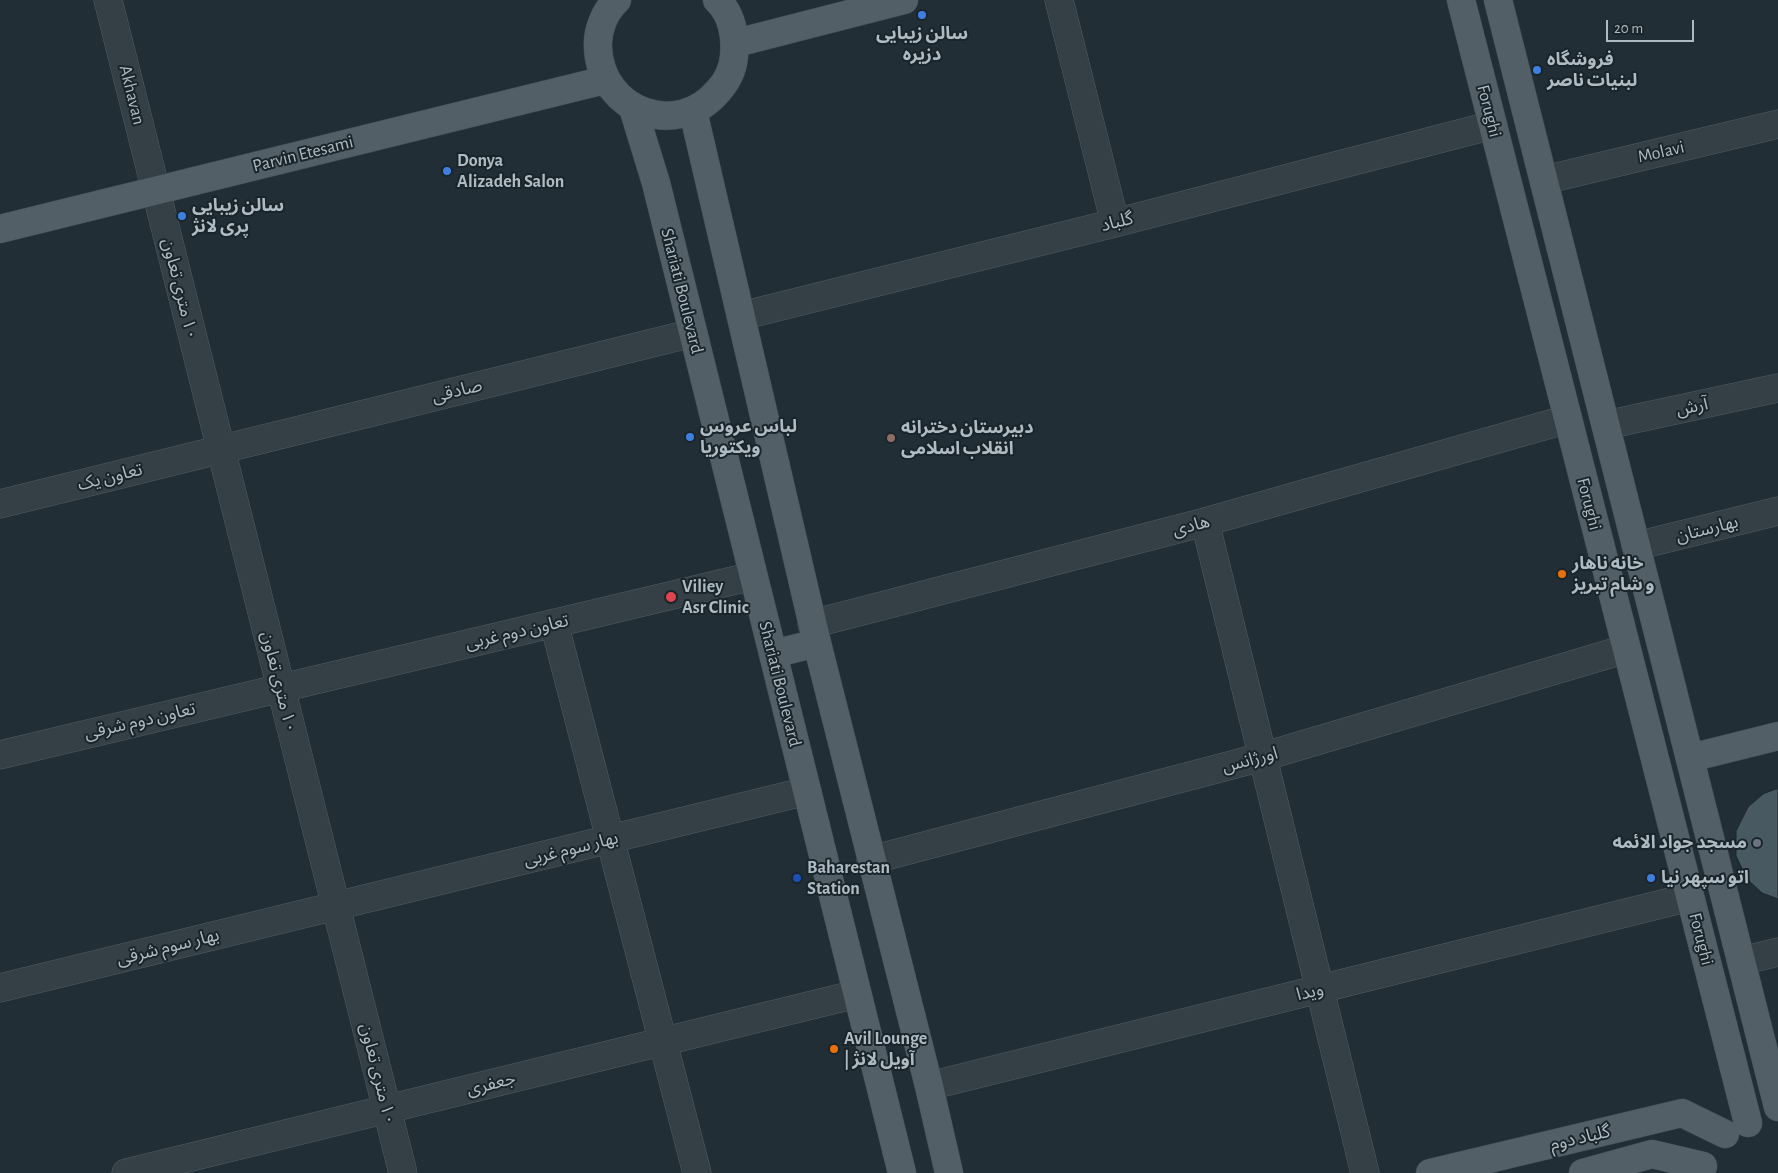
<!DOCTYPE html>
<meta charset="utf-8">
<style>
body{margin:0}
#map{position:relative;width:1778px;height:1173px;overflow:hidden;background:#212e36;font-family:"Alegreya Sans",sans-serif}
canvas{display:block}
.scale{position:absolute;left:1606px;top:20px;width:88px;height:22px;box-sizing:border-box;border:2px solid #aebbc3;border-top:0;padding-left:6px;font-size:15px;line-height:18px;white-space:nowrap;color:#aebbc3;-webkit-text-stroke:4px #1a242b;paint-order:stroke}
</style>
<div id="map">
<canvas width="1778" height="1173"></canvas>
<div class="scale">20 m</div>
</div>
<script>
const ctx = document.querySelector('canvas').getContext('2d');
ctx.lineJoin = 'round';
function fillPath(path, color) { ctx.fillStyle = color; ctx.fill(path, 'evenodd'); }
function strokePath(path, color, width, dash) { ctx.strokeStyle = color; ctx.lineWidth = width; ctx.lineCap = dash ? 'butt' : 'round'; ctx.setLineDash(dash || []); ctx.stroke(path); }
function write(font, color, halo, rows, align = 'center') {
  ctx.font = font + ' "Alegreya Sans","Noto Sans Arabic",sans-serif'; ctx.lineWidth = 4; ctx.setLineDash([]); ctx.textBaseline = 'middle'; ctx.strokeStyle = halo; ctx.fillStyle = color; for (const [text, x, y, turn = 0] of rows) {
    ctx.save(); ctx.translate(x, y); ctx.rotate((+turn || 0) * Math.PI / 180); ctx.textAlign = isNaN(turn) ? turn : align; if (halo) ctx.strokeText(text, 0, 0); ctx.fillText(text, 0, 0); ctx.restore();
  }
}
const building = new Path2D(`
 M1776,789h2v110l-16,-6 -15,-14 -11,-23v-25l12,-24 15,-13z`);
fillPath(building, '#495961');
strokePath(building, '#1c262d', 1);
const minor = new Path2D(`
 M108,0l295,1173
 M1059,0l56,223
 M1544,180l234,-56
 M741,316l374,-93 378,-98
 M1606,425l172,-37
 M0,504l693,-171
 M1205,522l160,651
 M1636,546l142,-35
 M554,623l143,550
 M812,624l393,-102 363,-103
 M0,755l753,-179
 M871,860l391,-103 364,-108
 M1741,961l37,-9
 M0,988l807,-197
 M929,1086l761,-189
 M126,1173l731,-179`);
const major = new Path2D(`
 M617,0c-13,12 -20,31 -19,48 3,64 80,92 121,42 8,-9 14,-21 15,-34 2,-20 -2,-42 -17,-56
 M1461,0l287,1123
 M1498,0l280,1107
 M736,43l168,-43
 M633,108l23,75 246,990
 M693,111l124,532 112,443 20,87
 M0,229l605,-149
 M773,654l44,-11
 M1690,758l88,-22
 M1430,1173l252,-60 43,21
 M1583,1173l69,-19 51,12`);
strokePath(minor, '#525d64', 29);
strokePath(major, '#414b53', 29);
strokePath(minor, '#343f46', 28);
strokePath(major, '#525f66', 28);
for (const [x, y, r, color] of [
 [922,15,5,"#3f7fe0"],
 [1537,70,5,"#3f7fe0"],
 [447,171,5,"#3f7fe0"],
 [182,216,5,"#3f7fe0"],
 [690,437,5,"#3f7fe0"],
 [891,438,5,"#8d6e63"],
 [1562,574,5,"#e8710a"],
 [671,597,6,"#e0444e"],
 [1757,843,5,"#6b7280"],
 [797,878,5,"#1a4fb4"],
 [1651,878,5,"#3f7fe0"],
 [834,1049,5,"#e8710a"]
]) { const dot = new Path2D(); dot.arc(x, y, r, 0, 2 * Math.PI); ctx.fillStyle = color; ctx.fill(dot); strokePath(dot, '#1a242b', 2); }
write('bold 18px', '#aebbc3', '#1a242b', [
 ["سالن زیبایی",922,34,"center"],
 ["دزیره",922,55,"center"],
 ["فروشگاه",1547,60],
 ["لبنیات ناصر",1547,81],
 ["Donya",457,161],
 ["Alizadeh Salon",457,182],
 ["سالن زیبایی",192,206],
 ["پری لانژ",192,227],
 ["لباس عروس",700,427],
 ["ويكتوريا",700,448],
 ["دبیرستان دخترانه",901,428],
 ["انقلاب اسلامی",901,449],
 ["خانه ناهار",1572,564],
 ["و شام تبریز",1572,585],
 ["Viliey",682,587],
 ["Asr Clinic",682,608],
 ["مسجد جواد الائمه",1747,843,"right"],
 ["Baharestan",807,868],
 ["Station",807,889],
 ["اتو سپهر نیا",1661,878],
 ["Avil Lounge",844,1039],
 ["| آویل لانژ",844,1060]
], 'left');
write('18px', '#aebbc3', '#1a242b', [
 ["Akhavan",132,95,76],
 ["Forughi",1489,111,76],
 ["Molavi",1661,152,-13],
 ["Parvin Etesami",303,154,-14],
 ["گلباد",1117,222,-14],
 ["١٠ متری تعاون",180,289,76],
 ["Shariati Boulevard",682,291,76],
 ["صادقی",457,391,-14],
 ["آرش",1692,407,-12],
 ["تعاون یک",110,477,-14],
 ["Forughi",1589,504,76],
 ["هادی",1191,526,-15],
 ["بهارستان",1707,529,-14],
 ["تعاون دوم غربی",517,632,-13],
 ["١٠ متری تعاون",279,682,76],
 ["Shariati Boulevard",780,684,76],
 ["تعاون دوم شرقی",140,721,-13],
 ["اورژانس",1250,760,-15],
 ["بهار سوم غربی",571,849,-14],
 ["Forughi",1701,939,76],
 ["بهار سوم شرقی",168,947,-14],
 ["ویدا",1310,992,-14],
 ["١٠ متری تعاون",378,1074,76],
 ["جعفری",491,1084,-14],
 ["گلباد دوم",1580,1138,-13]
]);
</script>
